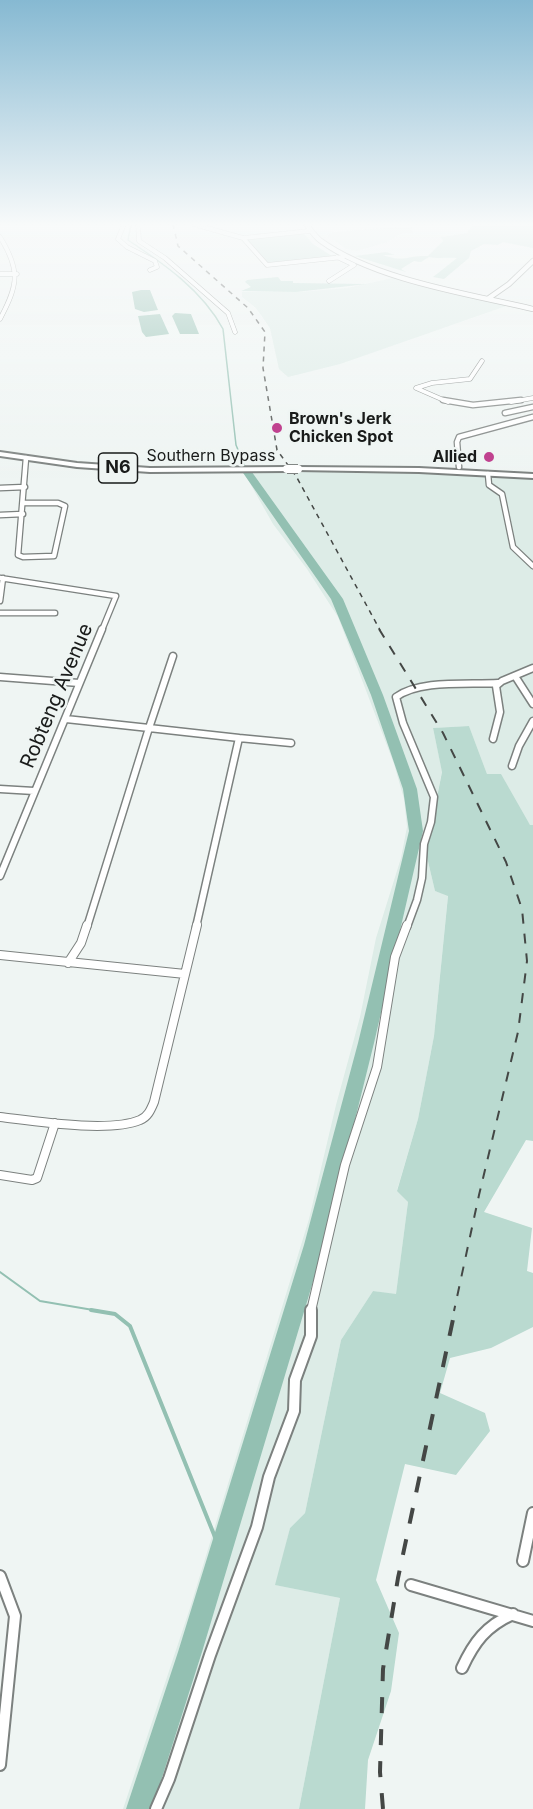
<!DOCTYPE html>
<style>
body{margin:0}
canvas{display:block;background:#eff5f3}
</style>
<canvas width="533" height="1809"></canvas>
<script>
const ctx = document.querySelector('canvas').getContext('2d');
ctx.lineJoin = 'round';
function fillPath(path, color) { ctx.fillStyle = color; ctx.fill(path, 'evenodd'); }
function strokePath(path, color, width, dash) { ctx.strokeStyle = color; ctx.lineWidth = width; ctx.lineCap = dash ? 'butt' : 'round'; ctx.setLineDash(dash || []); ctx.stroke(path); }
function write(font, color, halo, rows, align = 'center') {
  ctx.font = font + ' Inter,sans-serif'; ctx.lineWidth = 5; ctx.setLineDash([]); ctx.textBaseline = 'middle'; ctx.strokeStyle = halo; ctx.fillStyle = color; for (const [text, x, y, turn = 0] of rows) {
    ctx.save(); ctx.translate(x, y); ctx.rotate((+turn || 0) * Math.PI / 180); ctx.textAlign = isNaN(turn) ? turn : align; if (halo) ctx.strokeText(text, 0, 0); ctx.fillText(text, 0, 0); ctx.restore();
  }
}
fillPath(new Path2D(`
 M397,227h14l2,6h-11l-15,9 -30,9 -11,-2 -19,-14 7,-3z
 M397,277l112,28 -169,59 -52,13 -9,-8 -9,-41 -14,-20 -14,-11v-5h57l48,-4z
 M243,471h139l151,8v346h-3l-43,-51 -18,-48 -36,2 9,43 -16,82 9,38 13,4 -14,141 -16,83 -21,71 11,12 -12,93 -23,-4 -32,49 -36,173 -15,15 -14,57 64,13 -41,211h-176l67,-201 119,-389 27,-114 24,-88 16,-79 25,-80 6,-31 -3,-28 -10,-35 -56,-147 -31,-48 -34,-45z`), '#ddece7');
fillPath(new Path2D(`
 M473,224h60v24l-30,-6 -5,3 -14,-1 -13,7 -2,7 -25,21 -11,-2 24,-19c-10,-1 -18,1 -28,-1l-8,5 -7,-1 -13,8 5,3 -51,-16 31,-4 9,3h-12c22,8 24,0 45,1l15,-15 -2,-4 26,-4z
 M303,232l10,12 19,12 -63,9 -24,-26z
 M278,277l3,4h12v2l74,1 -71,8 -55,-1 10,-4 -6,-5 2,-2z
 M469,726l18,48h14l29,51h3v316l-7,-1 -42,72 48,16 -5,43 6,2v54l-42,21 -41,10 -10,35 45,20 5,18 -34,44 -51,-11 -29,116 23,53 -8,58 -23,69 -3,49h-66l41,-211 -65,-13 15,-57 15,-15 36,-173 32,-49 23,3 12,-92 -11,-11 21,-72 16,-83 14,-140 -13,-5 -9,-38 16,-81 -9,-44z`), '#badad0');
fillPath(new Path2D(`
 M141,290h9l8,20 -14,2 -9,-3 -3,-17z
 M175,313l16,1 8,20h-19l-8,-18z
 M160,314l9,20 -23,3 -4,-5 -4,-16z`), '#93c0b2');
strokePath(new Path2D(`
 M131,224l-3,16c36,24 74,50 95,89l13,116 10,24`), '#93c0b2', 1.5);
strokePath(new Path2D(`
 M0,1272l40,29 59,10`), '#93c0b2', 2);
strokePath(new Path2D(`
 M91,1310l24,4 15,12 91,226`), '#93c0b2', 4);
fillPath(new Path2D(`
 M243,468h6l94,131 40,96 34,94 6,42 -49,212 -50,202 -122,407 -50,157h-26l52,-157 126,-407 54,-202 51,-212 -6,-42 -32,-94 -40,-96 -90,-129z`), '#93c0b2');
const minorFar4 = new Path2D(`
 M124,224l-6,15 9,8 28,14 2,6 -7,3
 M138,224l1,17 26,17 63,55 7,19
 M193,224l50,14 66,-7
 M0,237c21,34 18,48 0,82
 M243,238l24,27 76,-8
 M0,274h17
 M329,281l25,-16 -17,-8
 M448,402l-32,-14 16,-5 38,-4 12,-18
 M511,402l22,-4`);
const minorFar3 = new Path2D(`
 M443,400l30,5 48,-5
 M505,413l28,-6
 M459,467l-2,-25 2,-5 74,-20
 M488,474l1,11 13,9 11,53 20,19
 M0,488l25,-1
 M24,503h34l7,3 -11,50 -31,1 -5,-2 8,-97
 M0,515l23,-1
 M0,578l116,18 -14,34
 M0,601l3,-23
 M0,613h55`);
const minorFar2 = new Path2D(`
 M173,656l-24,72 90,10 -43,189
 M515,676l18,28
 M0,677l79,6
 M66,719l83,9 -62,199
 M239,738l52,5
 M493,739l7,-27 -4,-26 6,-5 31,-13
 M512,766l7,-20 14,-25
 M0,789l34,2
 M0,876l102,-247
 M407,927l10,-27 5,-22 2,-34 7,-22 3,-25 -31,-74 -7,-26c24,-18 73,-12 102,-14`);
const minorFar1 = new Path2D(`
 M0,955l185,19
 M68,963l13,-20 6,-18
 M0,1117c34,4 109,16 140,3 8,-3 11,-11 14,-18l43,-177
 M0,1175l32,5 5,-2 18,-55
 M311,1311l34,-146 32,-98 18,-110 12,-32`);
const minor = new Path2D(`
 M523,1561l10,-48
 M0,1576l15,40 -15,149
 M411,1585l122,36
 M462,1668c12,-26 24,-42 51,-54
 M156,1809l13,-30 41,-124 47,-128 12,-50 25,-66 1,-31 16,-44v-26`);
const tertiary = new Path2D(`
 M489,298l20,-14 24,-23`);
const secondary = new Path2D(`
 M306,224c5,6 9,13 15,17 54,39 148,53 212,68`);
const trunk = new Path2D(`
 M0,452l77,11 73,5 137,-1 3,2 -3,2 -137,1 -73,-5 -77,-11z
 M298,467l121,1 114,6v4l-114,-6 -123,-2 -1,-1z`);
strokePath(minorFar4, '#7c817f', 5);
strokePath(minorFar3, '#7c817f', 7);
strokePath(minorFar2, '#7c817f', 9);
strokePath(minorFar1, '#7c817f', 10);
strokePath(minor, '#7c817f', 14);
strokePath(tertiary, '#7c817f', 6);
strokePath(secondary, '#7c817f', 6);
strokePath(trunk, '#7c817f', 4);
strokePath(minorFar4, '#fff', 4);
strokePath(minorFar3, '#fff', 4.5);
strokePath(minorFar2, '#fff', 6);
strokePath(minorFar1, '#fff', 8);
strokePath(minor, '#fff', 10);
strokePath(tertiary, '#fff', 4.5);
strokePath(secondary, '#fff', 4.5);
fillPath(trunk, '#fff');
strokePath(new Path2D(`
 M173,224l5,22 70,62 17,24 -2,36 14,82 19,26 84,154`), '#444745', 1.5, [5, 5]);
strokePath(new Path2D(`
 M379,629l64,104 63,129 16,47 5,52 -9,71 -39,163 -25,116`), '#444745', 2, [10, 10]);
strokePath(new Path2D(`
 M383,1809l-3,-37 3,-103 15,-91 57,-268`), '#444745', 4, [16, 16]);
const trunkBridge = new Path2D(`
 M287,469h11`);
strokePath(trunkBridge, '#7c817f', 10, []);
strokePath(trunkBridge, '#fff', 8);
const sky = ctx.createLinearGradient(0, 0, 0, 478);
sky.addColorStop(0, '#86b9d2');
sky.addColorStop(0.47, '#f8fafa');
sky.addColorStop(1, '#f8fafa00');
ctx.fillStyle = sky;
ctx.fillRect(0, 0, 533, 478);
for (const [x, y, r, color] of [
 [277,428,6,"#c0428f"],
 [489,457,6,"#c0428f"]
]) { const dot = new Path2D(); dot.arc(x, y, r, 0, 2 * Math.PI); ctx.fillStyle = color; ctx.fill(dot); strokePath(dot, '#eff5f3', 2); }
write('bold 16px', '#191b1a', '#eff5f3', [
 ["Brown's Jerk",289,419],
 ["Chicken Spot",289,437],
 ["Allied",477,457,"right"]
], 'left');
write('16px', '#191b1a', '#eff5f3', [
 ["Southern Bypass",211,456]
]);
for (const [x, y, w] of [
 [118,468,39]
]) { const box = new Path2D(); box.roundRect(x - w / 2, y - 15, w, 30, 4.5); ctx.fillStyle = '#eff5f3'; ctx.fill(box); strokePath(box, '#191b1a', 1.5); }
write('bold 18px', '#191b1a', null, [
 ["N6",118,468]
]);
write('20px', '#191b1a', '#eff5f3', [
 ["Robteng Avenue",57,696,-67]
]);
</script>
